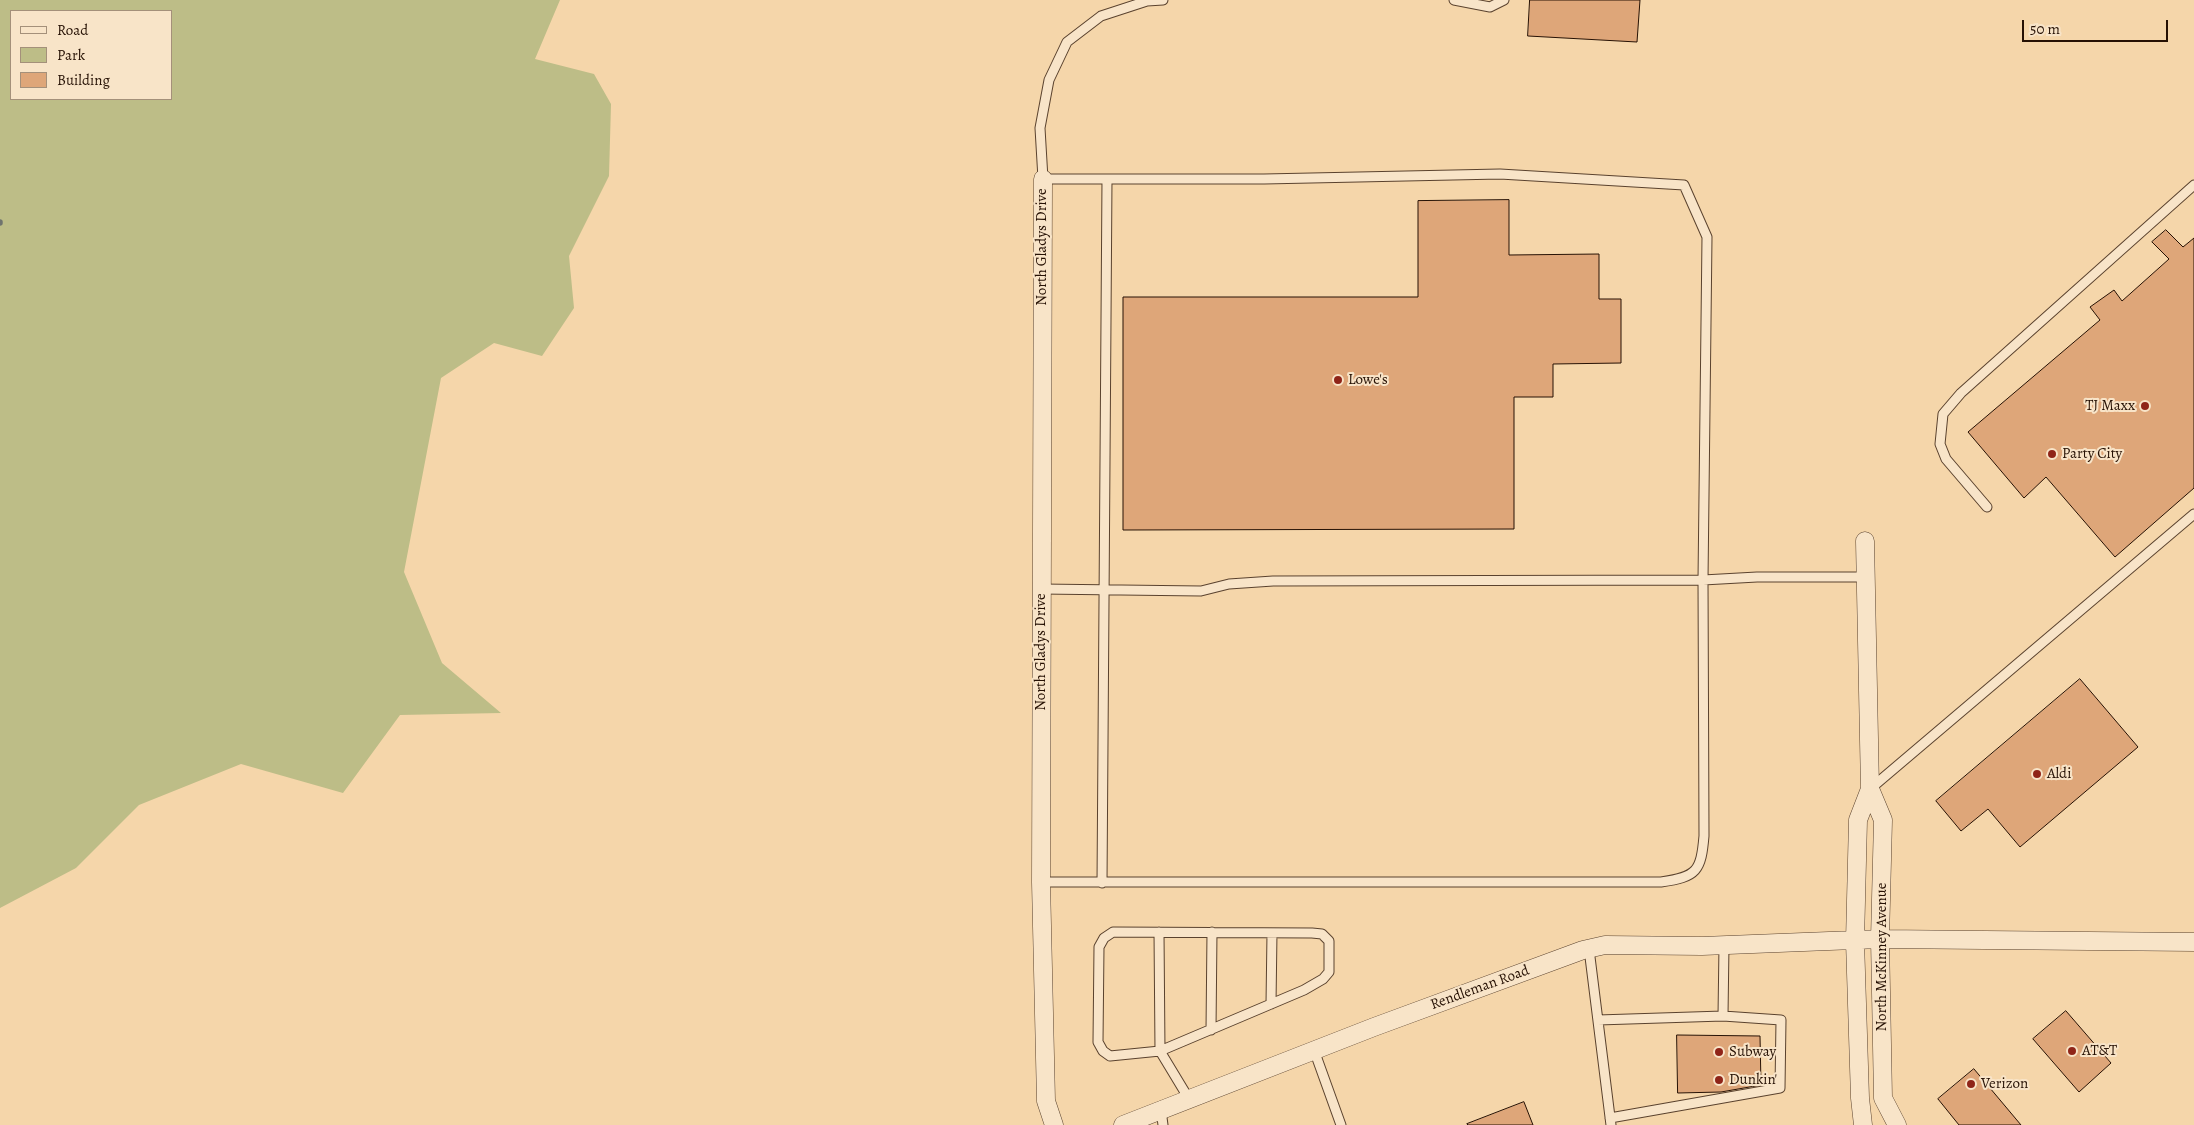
<!DOCTYPE html>
<html>
<head>
<meta charset="utf-8">
<style>
  body { margin:0 }
  #map { position:relative; width:2194px; height:1125px; overflow:hidden; background:#f5d6aa; font-family:Alegreya,serif }
  canvas { display:block }
  .legend { position:absolute; left:10px; top:10px; width:162px; height:90px; box-sizing:border-box; background:#f8e4c8; border:1px solid #a4907a; margin:0; padding:6px 9px; list-style:none; font-size:15px; color:#261104 }
  .legend li { display:flex; align-items:center; gap:10px; height:25px }
  .legend b { width:25px; border:1px solid #a4907a }
  .scale { position:absolute; left:2022px; top:20px; width:146px; height:22px; box-sizing:border-box; border:2px solid #261104; border-top:0; padding-left:6px; font-size:15px; line-height:18px; white-space:nowrap; color:#261104; -webkit-text-stroke:4px #f8e4c8; paint-order:stroke }
</style>
</head>
<body>
<div id="map">
<canvas width="2194" height="1125"></canvas>
<ul class="legend">
<li><b style="height:6px;background:#f8e4c8"></b>Road</li>
<li><b style="height:14px;background:#bdbd87"></b>Park</li>
<li><b style="height:14px;background:#dea679"></b>Building</li>
</ul>
<div class="scale">50 m</div>
</div>
<script>
const g = document.querySelector('canvas').getContext('2d');
g.lineJoin = 'round';
function fillPath(path, color) {
  g.fillStyle = color;
  g.fill(path, 'evenodd');
}
function stroke(path, color, width, dash) {
  g.strokeStyle = color;
  g.lineWidth = width;
  g.lineCap = dash ? 'butt' : 'round';
  g.setLineDash(dash || []);
  g.stroke(path);
}
function drawText(font, color, halo, rows, align = 'center') {
  g.font = font + ' Alegreya,serif';
  g.lineWidth = 4;
  g.setLineDash([]);
  g.textBaseline = 'middle';
  g.strokeStyle = halo;
  g.fillStyle = color;
  for (const [text, x, y, turn = 0] of rows) {
    g.save();
    g.translate(x, y);
    g.rotate((+turn || 0) * Math.PI / 180);
    g.textAlign = isNaN(turn) ? turn : align;
    if (halo) g.strokeText(text, 0, 0);
    g.fillText(text, 0, 0);
    g.restore();
  }
}
const green = new Path2D(`
  M 0,0 L 560,0 L 535,59 L 594,74 L 611,104 L 609,176 L 569,256 L 574,308 L 542,356 L 494,343 L 441,378 L 404,572 L 442,663 L 501,713 L 400,715 L 343,793 L 241,764 L 139,805 L 76,868 L 0,908 ZM 11,11 L 171,11 L 171,99 L 11,99 Z`);
const stream = new Path2D(`
  M 0,222 L 0,223`);
const building = new Path2D(`
  M 1530,0 L 1640,0 L 1637,42 L 1528,36 Z
  M 1509,200 L 1509,255 L 1599,254 L 1599,299 L 1621,299 L 1621,363 L 1553,364 L 1553,397 L 1514,397 L 1514,529 L 1123,530 L 1123,297 L 1418,297 L 1418,201 Z
  M 2166,230 L 2183,247 L 2194,238 L 2194,488 L 2115,557 L 2046,477 L 2024,498 L 1968,432 L 2100,320 L 2090,307 L 2114,290 L 2122,301 L 2169,259 L 2152,242 Z
  M 2080,679 L 2138,747 L 2020,847 L 1988,809 L 1961,831 L 1936,801 Z
  M 2066,1011 L 2111,1063 L 2079,1092 L 2033,1039 Z
  M 1677,1035 L 1760,1036 L 1761,1085 L 1721,1092 L 1678,1093 Z
  M 1974,1069 L 2021,1125 L 1959,1125 L 1938,1099 Z
  M 1524,1102 L 1533,1125 L 1468,1125 L 1467,1124 Z`);
const lane = new Path2D(`
  M 1454,0 L 1490,7 L 1504,0
  M 1987,507 L 1946,459 L 1940,444 L 1943,414 L 1961,393 L 2194,185
  M 1041,589 L 1201,591 L 1229,584 L 1273,581 L 1703,580 L 1757,577 L 1866,577
  M 1870,789 L 2194,514
  M 1041,882 L 1661,882 C 1697,877 1701,871 1704,836 L 1703,580 L 1707,237 L 1684,185 L 1500,174 L 1264,179 L 1043,179 L 1040,128 L 1049,80 L 1067,42 L 1101,16 L 1147,1 L 1163,0
  M 1102,883 L 1107,179
  M 1159,932 L 1160,1051 L 1304,990 L 1323,979 L 1329,972 L 1329,941 L 1322,934 L 1312,933 L 1113,932 L 1104,938 L 1099,947 L 1098,1042 L 1103,1051 L 1110,1056 L 1160,1051 L 1189,1099
  M 1589,949 L 1611,1125
  M 1271,1004 L 1272,933
  M 1598,1020 L 1723,1016
  M 1211,1030 L 1212,932
  M 1314,1050 L 1341,1125
  M 1161,1110 L 1163,1125
  M 1610,1118 L 1780,1088 L 1781,1020 L 1723,1016 L 1724,945`);
const street = new Path2D(`
  M 1043,179 L 1041,882 L 1046,1101 L 1054,1125
  M 1870,789 L 1883,820 L 1880,939 L 1883,1098 L 1897,1125
  M 1123,1125 L 1374,1027 L 1583,950 L 1605,945 L 1702,946 L 1880,939 L 2194,942
  M 1863,1125 L 1860,1098 L 1855,941 L 1858,820 L 1870,789 L 1865,541`);
const markers = [
  [1338,380,5,"#8f2418"],
  [2145,406,5,"#8f2418"],
  [2052,454,5,"#8f2418"],
  [2037,774,5,"#8f2418"],
  [2072,1051,5,"#8f2418"],
  [1719,1052,5,"#8f2418"],
  [1719,1080,5,"#8f2418"],
  [1971,1084,5,"#8f2418"]
];
const streetNames = [
  ["North Gladys Drive",1042,247,-90],
  ["North Gladys Drive",1041,652,-90],
  ["North McKinney Avenue",1882,957,-90],
  ["Rendleman Road",1480,988,-20]
];
const poiNames = [
  ["Lowe's",1348,380],
  ["TJ Maxx",2135,406,"right"],
  ["Party City",2062,454],
  ["Aldi",2047,774],
  ["AT&T",2082,1051],
  ["Subway",1729,1052],
  ["Dunkin'",1729,1080],
  ["Verizon",1981,1084]
];
fillPath(green, '#bdbd87');
stroke(stream, '#70746e', 5.5);
fillPath(building, '#dea679');
stroke(building, '#261104', 1);
stroke(lane, '#5a422e', 11);
stroke(street, '#5a422e', 19);
stroke(lane, '#f8e4c8', 9);
stroke(street, '#f8e4c8', 18);
for (const [x, y, r, color] of markers) {
  const dot = new Path2D();
  dot.arc(x, y, r, 0, 2 * Math.PI);
  g.fillStyle = color;
  g.fill(dot);
  stroke(dot, '#f8e4c8', 2);
}
drawText('15px', '#261104', '#f8e4c8', streetNames);
drawText('15px', '#261104', '#f8e4c8', poiNames, 'left');
</script>
</body>
</html>
